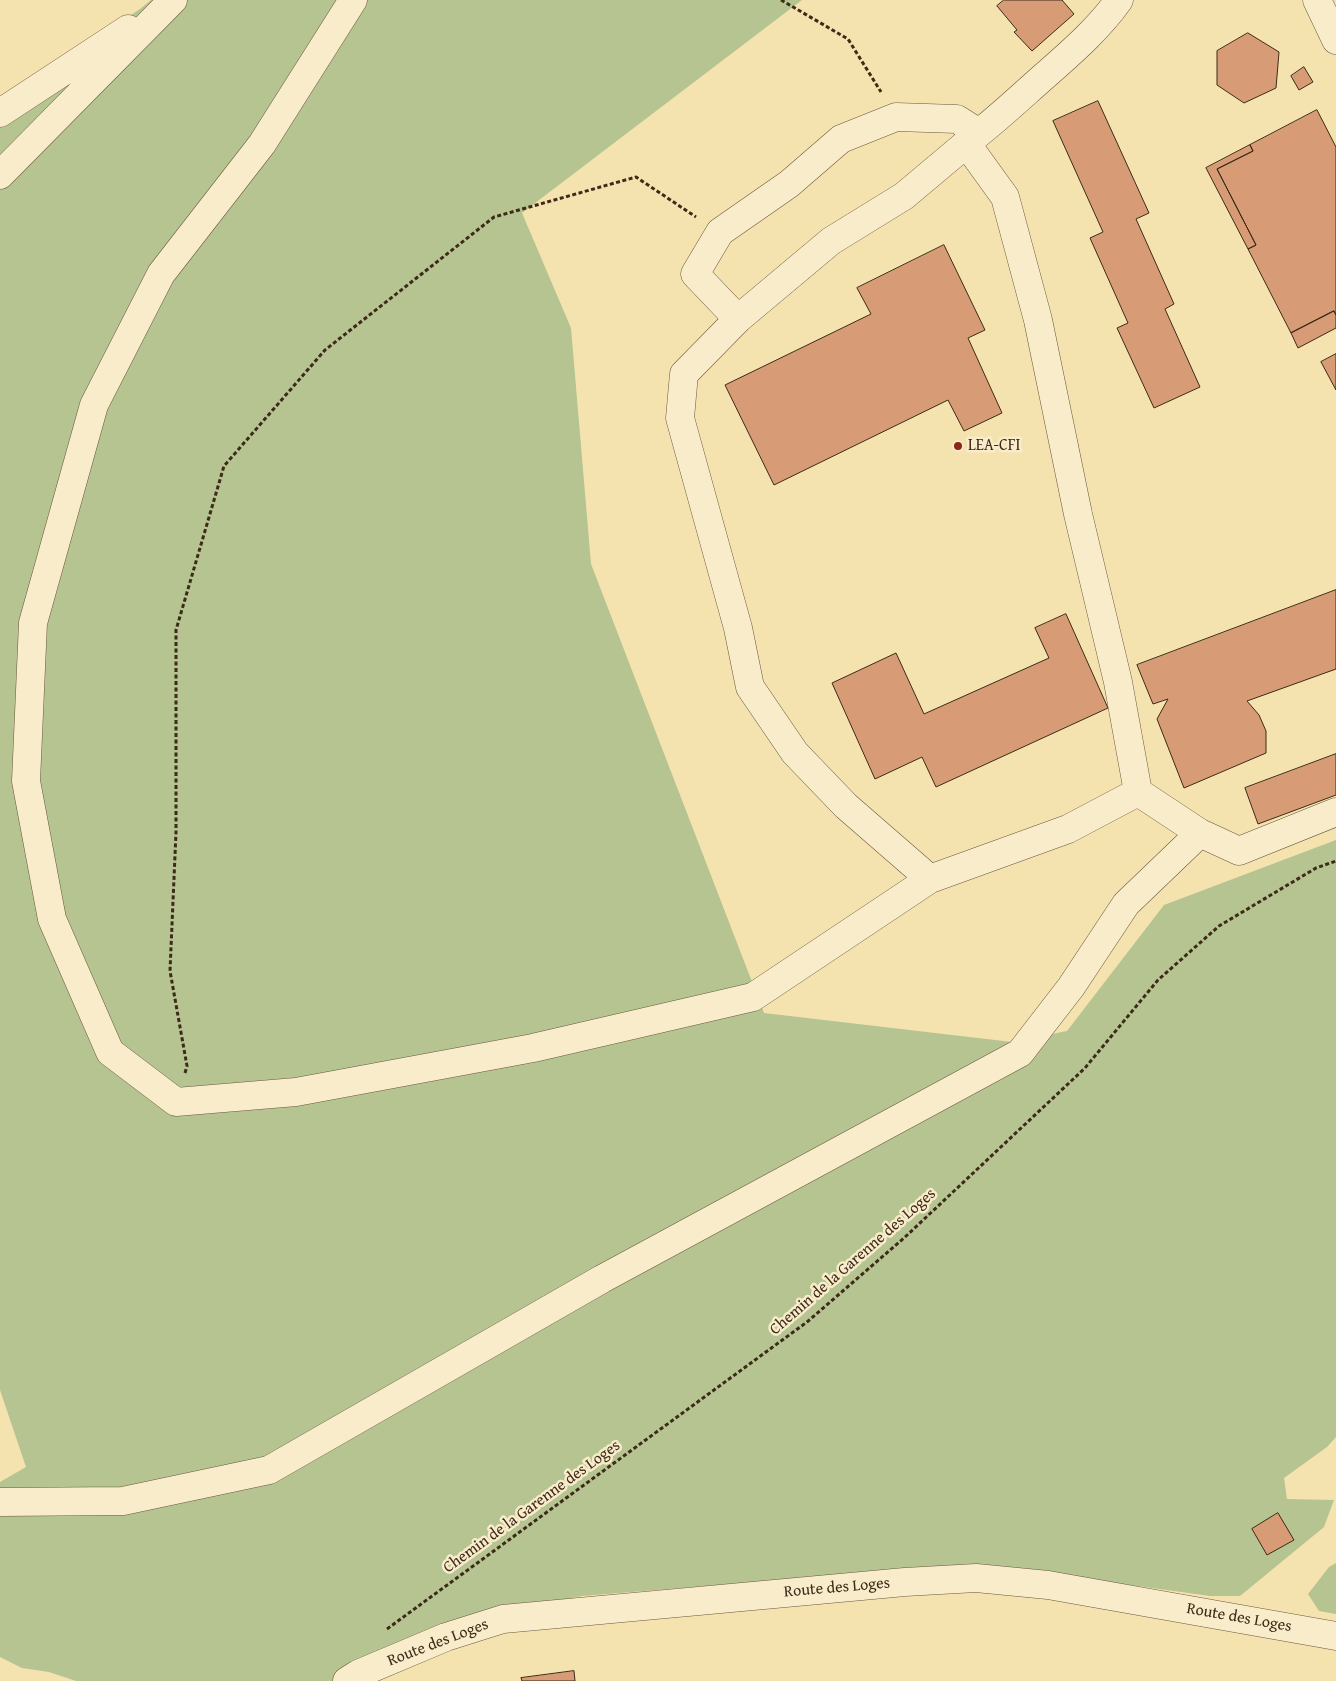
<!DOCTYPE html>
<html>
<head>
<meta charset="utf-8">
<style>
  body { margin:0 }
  canvas { display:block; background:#f4e2af }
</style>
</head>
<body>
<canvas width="1336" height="1681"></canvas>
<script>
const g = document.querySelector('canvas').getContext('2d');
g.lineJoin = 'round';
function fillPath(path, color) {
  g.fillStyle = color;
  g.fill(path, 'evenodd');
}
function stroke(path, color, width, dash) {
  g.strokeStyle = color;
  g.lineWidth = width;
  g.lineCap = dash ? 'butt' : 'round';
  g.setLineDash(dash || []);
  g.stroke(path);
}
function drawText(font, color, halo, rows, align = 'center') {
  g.font = font + ' "Gentium Book Plus",serif';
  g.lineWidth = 5;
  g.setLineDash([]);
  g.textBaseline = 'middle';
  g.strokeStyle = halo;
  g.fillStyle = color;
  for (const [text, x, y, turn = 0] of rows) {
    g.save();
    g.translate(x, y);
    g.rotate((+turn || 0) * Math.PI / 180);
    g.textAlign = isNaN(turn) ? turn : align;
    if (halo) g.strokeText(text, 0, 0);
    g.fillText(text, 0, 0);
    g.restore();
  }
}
const green = new Path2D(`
  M 151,0 L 802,0 L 522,213 L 571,328 L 591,564 L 764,1013 L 1012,1042 L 1067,1031 L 1164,905 L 1336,840 L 1336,1437 L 1327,1447 L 1284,1478 L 1287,1499 L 1334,1500 L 1324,1527 L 1240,1596 L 1210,1596 L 979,1564 L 879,1572 L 582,1596 L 482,1615 L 343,1681 L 76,1681 L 49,1672 L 22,1668 L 0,1657 L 0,1482 L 26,1467 L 0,1390 L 0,101 L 140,9 Z
  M 1336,1563 L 1336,1614 L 1319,1611 L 1308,1594 L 1329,1567 Z`);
const building = new Path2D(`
  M 1004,0 L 1062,0 L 1074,14 L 1032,51 L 1014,32 L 1017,30 L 997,6 Z
  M 1248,33 L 1279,52 L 1276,88 L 1244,103 L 1217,85 L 1217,51 Z
  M 1304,67 L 1313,82 L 1299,90 L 1291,76 Z
  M 1098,101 L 1149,213 L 1136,219 L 1174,304 L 1165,309 L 1200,387 L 1154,408 L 1117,328 L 1128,323 L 1090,238 L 1103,232 L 1053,121 Z
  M 1317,110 L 1336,147 L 1336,315 L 1334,311 L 1291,333 L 1248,249 L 1256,245 L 1217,169 L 1253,151 L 1250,145 Z
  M 1250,145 L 1253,151 L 1217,169 L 1256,245 L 1248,249 L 1206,168 Z
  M 944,245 L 985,330 L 968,338 L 1002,413 L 964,431 L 948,400 L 774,485 L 725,385 L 871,314 L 857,288 Z
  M 1334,311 L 1336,315 L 1336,328 L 1298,348 L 1291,333 Z
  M 1336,354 L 1336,390 L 1321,362 Z
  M 1336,590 L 1336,669 L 1247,701 L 1259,715 L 1266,731 L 1266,753 L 1184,788 L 1157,719 L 1168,699 L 1153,704 L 1137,665 Z
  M 1066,614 L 1108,708 L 936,787 L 922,757 L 875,779 L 832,683 L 896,653 L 924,714 L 1049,658 L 1035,628 Z
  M 1336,754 L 1336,795 L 1258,824 L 1245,788 Z
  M 1278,1513 L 1294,1540 L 1267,1555 L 1252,1529 Z
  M 574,1671 L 575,1681 L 522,1681 L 521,1678 Z`);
const path = new Path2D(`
  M 781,0 L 848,39 L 881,92
  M 185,1073 L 187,1066 L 170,971 L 176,832 L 176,630 L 224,466 L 325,350 L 494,217 L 636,177 L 696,217
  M 387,1629 L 807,1322 L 904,1238 L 1085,1068 L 1158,980 L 1219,926 L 1316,868 L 1336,861`);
const minor = new Path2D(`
  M 353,0 L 262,144 L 161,274 L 94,405 L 33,623 L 26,781 L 52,919 L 110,1052 L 176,1102 L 296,1092 L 533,1048 L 753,997 L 930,879
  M 1317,0 L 1336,40
  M 0,113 L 128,29
  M 979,133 L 904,196 L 831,241 L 738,319 L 695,274 L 720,232 L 789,184 L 841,139 L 896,117 L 957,119 L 979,133 C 1003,114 1026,92 1049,72 C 1074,50 1100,27 1119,0
  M 966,143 L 1005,197 L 1038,320 L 1078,514 L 1118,682 L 1138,792 L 1200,833 L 1239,851 L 1336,812
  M 0,175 L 173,0
  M 738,319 L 684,374 L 680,418 L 738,628 L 750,687 L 795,753 L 846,806 L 930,879 L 1068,829 L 1138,792
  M 0,1502 L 123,1501 L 269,1470 L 602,1279 L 1020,1053 L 1071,987 L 1126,904 L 1200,833
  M 347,1681 L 358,1674 L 446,1637 L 503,1619 L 905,1582 L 976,1578 L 1048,1585 L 1336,1636`);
const markers = [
  [958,446,5,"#8f2418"]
];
const poiNames = [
  ["LEA-CFI",968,446]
];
const streetNames = [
  ["Chemin de la Garenne des Loges",853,1262,-41],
  ["Chemin de la Garenne des Loges",532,1507,-36],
  ["Route des Loges",837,1588,-5],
  ["Route des Loges",1239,1618,10],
  ["Route des Loges",438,1643,-21]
];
fillPath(green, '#b5c490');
fillPath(building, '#d79c76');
stroke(building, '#3d2a18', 1);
stroke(minor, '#6b583e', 29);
stroke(path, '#3d2a18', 3, [4, 2.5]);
stroke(minor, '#f8eccb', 28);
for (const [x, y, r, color] of markers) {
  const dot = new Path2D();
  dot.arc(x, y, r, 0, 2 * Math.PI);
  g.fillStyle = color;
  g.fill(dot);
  stroke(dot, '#f8eccb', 2);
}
drawText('16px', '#3d2a18', '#f8eccb', poiNames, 'left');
drawText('16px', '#3d2a18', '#f8eccb', streetNames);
</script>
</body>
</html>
